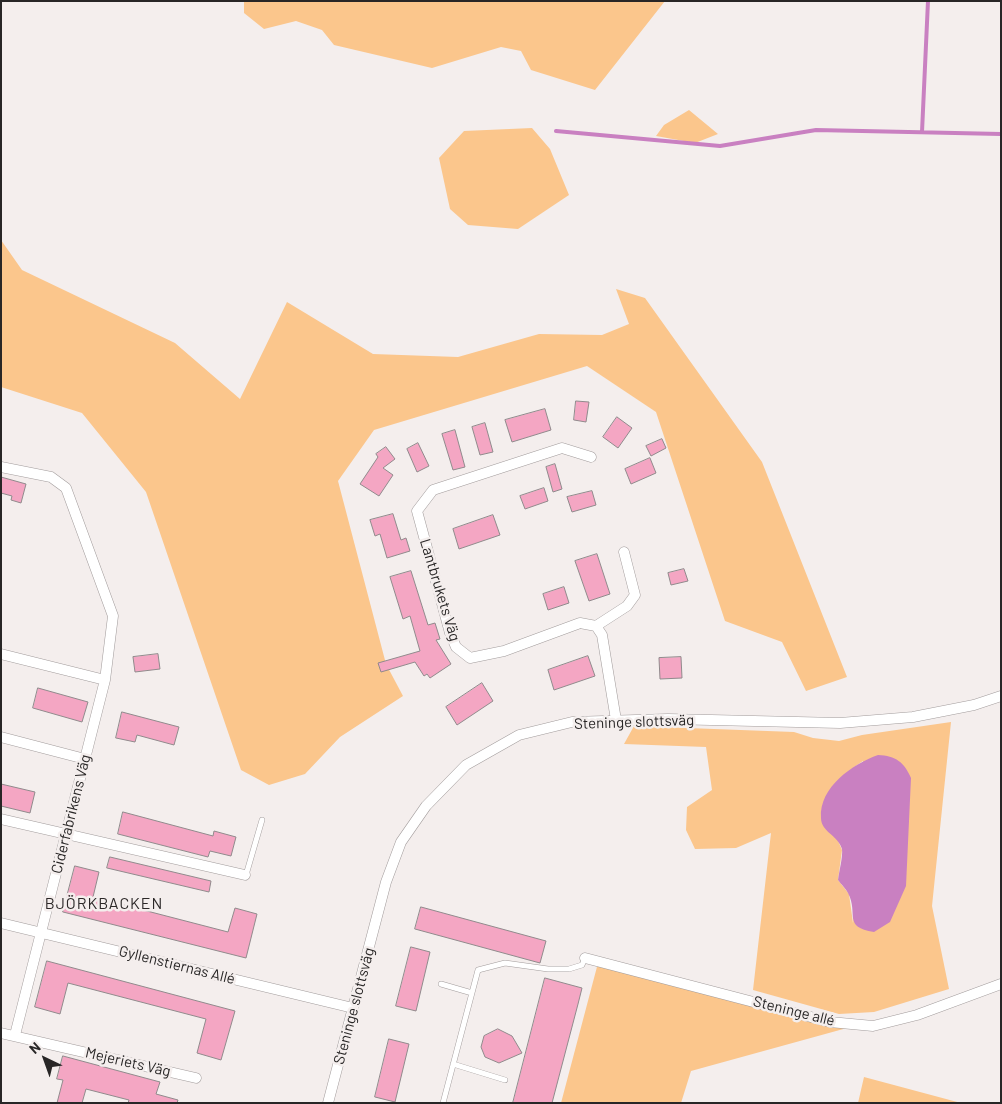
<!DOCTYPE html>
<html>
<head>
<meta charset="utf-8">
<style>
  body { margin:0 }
  #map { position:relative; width:1002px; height:1104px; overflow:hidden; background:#f4eeed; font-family:Barlow,sans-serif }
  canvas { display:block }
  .frame { position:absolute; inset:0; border:2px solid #282626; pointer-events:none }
  .north { position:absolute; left:20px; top:1034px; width:50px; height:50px; -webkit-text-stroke:4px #f4eeed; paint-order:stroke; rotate:318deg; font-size:14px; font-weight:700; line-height:20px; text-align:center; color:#282626 }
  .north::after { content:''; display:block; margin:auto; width:18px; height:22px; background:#282626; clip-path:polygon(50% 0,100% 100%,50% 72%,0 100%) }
</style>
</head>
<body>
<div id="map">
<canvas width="1002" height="1104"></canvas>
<div class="frame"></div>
<div class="north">N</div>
</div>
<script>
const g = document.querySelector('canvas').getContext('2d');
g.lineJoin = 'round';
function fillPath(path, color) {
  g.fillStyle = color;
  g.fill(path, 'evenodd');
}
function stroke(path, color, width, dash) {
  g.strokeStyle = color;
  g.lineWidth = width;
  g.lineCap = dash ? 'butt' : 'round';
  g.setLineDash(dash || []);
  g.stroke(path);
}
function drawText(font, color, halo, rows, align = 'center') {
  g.font = font + ' Barlow,sans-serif';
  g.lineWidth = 5;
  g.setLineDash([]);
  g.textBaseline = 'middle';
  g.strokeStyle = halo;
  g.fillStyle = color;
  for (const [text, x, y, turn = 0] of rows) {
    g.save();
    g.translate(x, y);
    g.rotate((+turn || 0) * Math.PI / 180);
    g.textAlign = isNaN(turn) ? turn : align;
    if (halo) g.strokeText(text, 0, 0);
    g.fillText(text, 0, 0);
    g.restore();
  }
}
const green = new Path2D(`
  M 244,1 L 665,1 L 595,90 L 531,70 L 521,51 L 501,47 L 432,68 L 334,45 L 322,30 L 296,21 L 264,29 L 244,13 Z
  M 689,110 L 718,134 L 695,143 L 656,136 L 664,125 Z
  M 532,128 L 550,149 L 569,195 L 518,229 L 468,225 L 450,209 L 439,158 L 464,131 Z
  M 1,240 L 22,270 L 175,343 L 240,399 L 287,302 L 373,354 L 458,357 L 539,334 L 602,335 L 629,324 L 616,289 L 645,298 L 762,462 L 847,677 L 806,691 L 782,642 L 725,621 L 656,412 L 587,366 L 374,430 L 338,481 L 386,664 L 403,696 L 340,737 L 305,774 L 269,785 L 241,770 L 146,492 L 82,413 L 1,387 Z
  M 951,722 L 932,906 L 949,989 L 874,1012 L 839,1014 L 753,990 L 771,833 L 736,848 L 695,849 L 686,830 L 687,807 L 712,790 L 706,747 L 624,744 L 634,726 L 794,732 L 813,738 L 839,741 L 862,735 ZM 863,761 L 853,923 L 849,894 L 838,880 L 842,850 L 823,805 C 832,784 845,773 863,761 Z
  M 598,963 L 847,1028 L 691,1071 L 681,1103 L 561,1103 Z
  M 864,1077 L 961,1103 L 858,1103 Z`);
const water = new Path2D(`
  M 878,755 C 896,756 904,762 911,778 L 906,886 L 890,922 L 874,932 C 842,927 859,914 848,893 C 846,889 841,884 838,880 C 839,871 843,857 842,849 C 838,835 821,832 821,818 C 819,787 853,764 878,755 Z`);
const stream = new Path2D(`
  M 556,131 L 720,146 L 816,130 L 1001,134
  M 922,132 L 928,1`);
const building = new Path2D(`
  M 576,401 L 589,402 L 586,422 L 574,420 Z
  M 545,409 L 551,430 L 512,442 L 505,420 Z
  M 617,417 L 632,428 L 618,448 L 603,437 Z
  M 485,423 L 493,452 L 480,455 L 472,427 Z
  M 455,430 L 465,467 L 453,470 L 442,434 Z
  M 662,439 L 666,448 L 651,456 L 646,446 Z
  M 418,443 L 429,466 L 417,472 L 407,449 Z
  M 386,447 L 395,459 L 383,468 L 393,475 L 379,496 L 360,484 L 378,457 L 376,454 Z
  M 650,458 L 656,473 L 631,484 L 625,469 Z
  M 555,464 L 562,489 L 553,492 L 546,467 Z
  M 1,477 L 26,484 L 21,503 L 11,500 L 12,496 L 1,493 Z
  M 544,488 L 548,501 L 525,509 L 520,496 Z
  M 592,491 L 596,505 L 572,512 L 567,497 Z
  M 393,514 L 401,540 L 406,538 L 410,551 L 387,558 L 380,534 L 375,536 L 370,520 Z
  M 493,515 L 500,535 L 459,549 L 453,529 Z
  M 597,554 L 610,594 L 589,601 L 575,561 Z
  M 684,569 L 688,581 L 671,585 L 668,573 Z
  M 411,571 L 428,625 L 435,623 L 440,639 L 436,640 L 451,664 L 430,678 L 427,674 L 424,676 L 415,662 L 381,672 L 378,663 L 420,651 L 410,616 L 403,619 L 390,577 Z
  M 564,587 L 569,603 L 548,610 L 543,594 Z
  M 158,654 L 160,669 L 135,672 L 133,657 Z
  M 588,656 L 595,676 L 554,690 L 548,670 Z
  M 681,657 L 682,678 L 660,679 L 659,658 Z
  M 482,683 L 493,701 L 457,725 L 446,707 Z
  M 38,688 L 88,702 L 82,722 L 33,708 Z
  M 122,712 L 179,727 L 174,745 L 137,735 L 135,742 L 116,738 Z
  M 1,784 L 35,792 L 30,813 L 1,806 Z
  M 123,812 L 213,836 L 214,831 L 236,837 L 231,856 L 210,851 L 208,857 L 118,834 Z
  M 110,857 L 211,881 L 209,892 L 107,868 Z
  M 75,866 L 99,872 L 93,897 L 228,932 L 235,908 L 257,914 L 246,958 L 63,912 Z
  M 421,907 L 546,941 L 540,963 L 415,929 Z
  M 411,947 L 430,952 L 416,1011 L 396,1006 Z
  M 47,961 L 235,1011 L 221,1060 L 197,1053 L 206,1019 L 68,983 L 60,1014 L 35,1007 Z
  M 545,978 L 582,988 L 578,1004 L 552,1103 L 513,1103 Z
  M 498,1029 L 512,1036 L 522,1053 L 499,1063 L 485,1057 L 481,1047 L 484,1036 Z
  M 389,1039 L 409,1044 L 395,1102 L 375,1097 Z
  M 63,1056 L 160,1082 L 156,1094 L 178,1100 L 177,1103 L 128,1103 L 129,1100 L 86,1089 L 82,1103 L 57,1103 L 63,1080 L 57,1079 Z`);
const lane = new Path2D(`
  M 246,875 L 262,820
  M 441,984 L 472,993
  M 453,1064 L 505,1080
  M 443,1103 L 478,970 L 505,963 L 548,969 L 569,969 L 582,965 L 585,958`);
const street = new Path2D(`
  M 591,457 L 562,448 L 433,490 L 417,511 L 450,633 L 456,647 L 470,658 L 504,651 L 580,623 L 596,626 L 602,635 L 616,720
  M 1,467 L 51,477 L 66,488 L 113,616 L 105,680 L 15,1035
  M 596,626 L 627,606 L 635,595 L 624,552
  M 1,654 L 105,680
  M 1,737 L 85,759
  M 1,819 L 245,875
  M 1,923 L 353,1008
  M 585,958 L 830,1022 L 873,1026 L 917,1015 L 1001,984
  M 1,1033 L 196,1078
  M 328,1103 L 386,882 L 401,842 L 426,806 L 466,765 L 519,735 L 572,722 L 668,719 L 840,723 L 913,717 L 974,705 L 1001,696`);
const streetNames = [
  ["Lantbrukets Väg",440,590,73],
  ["Steninge slottsväg",634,722,-2],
  ["Ciderfabrikens Väg",71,814,-76],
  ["Gyllenstiernas Allé",177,965,14],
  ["Steninge slottsväg",354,1006,-75],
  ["Steninge allé",794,1011,14],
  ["Mejeriets Väg",128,1062,13]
];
const neighbourhoodNames = [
  ["BJÖRKBACKEN",104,904]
];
fillPath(green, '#fbc68c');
fillPath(water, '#c980c1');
stroke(stream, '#c980c1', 4);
fillPath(building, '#f4a6c3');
stroke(building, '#908a8c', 1);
stroke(lane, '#a29c9c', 6);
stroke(street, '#a29c9c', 11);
stroke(lane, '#fff', 5);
stroke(street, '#fff', 10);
drawText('15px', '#282626', '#f4eeed', streetNames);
g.letterSpacing = '1px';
drawText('16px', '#2c2828', '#f4eeed', neighbourhoodNames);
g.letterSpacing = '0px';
</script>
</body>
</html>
